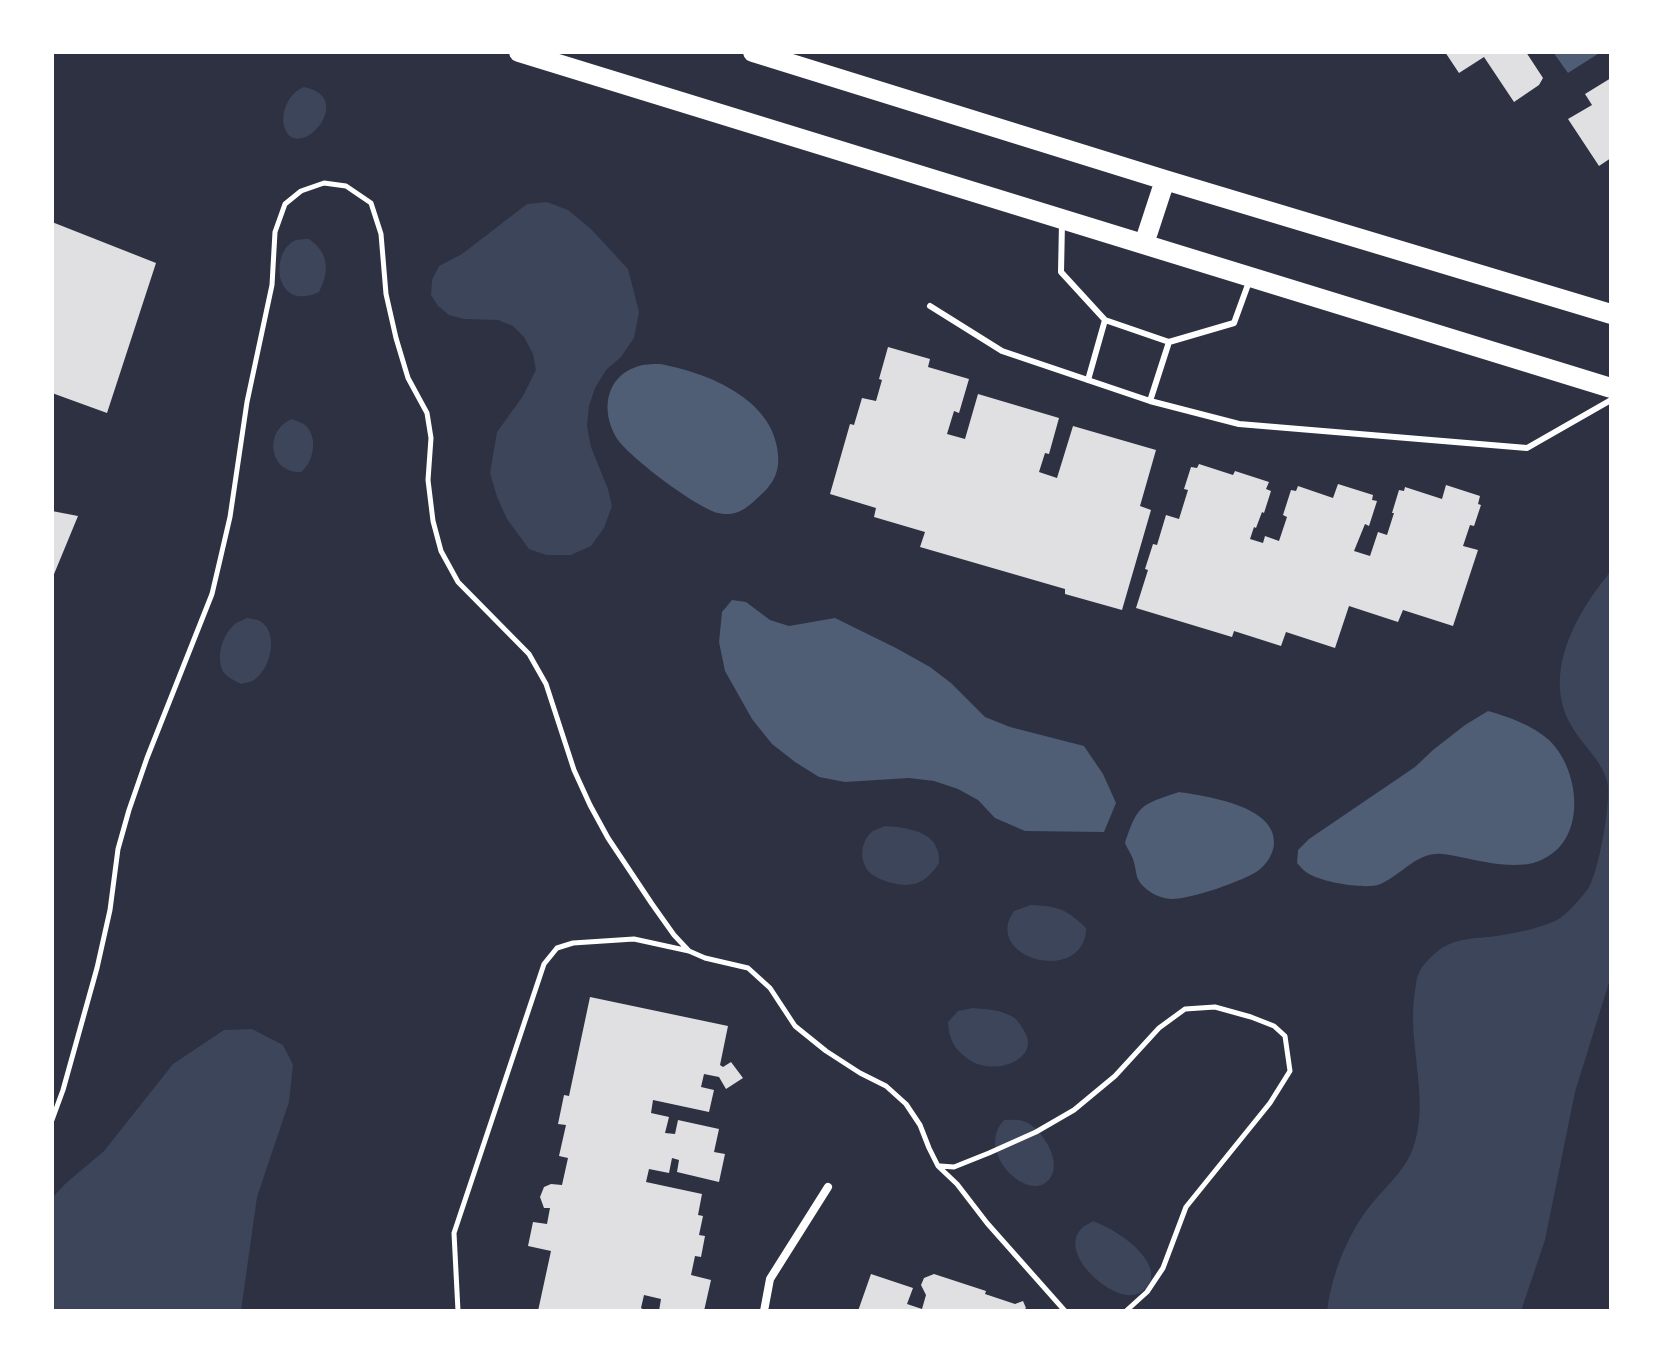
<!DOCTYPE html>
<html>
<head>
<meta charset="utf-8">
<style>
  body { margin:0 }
  #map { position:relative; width:1663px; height:1363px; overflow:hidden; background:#2d3142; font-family:"Alegreya Sans",sans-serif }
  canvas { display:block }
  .frame { position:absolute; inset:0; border:54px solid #fff; pointer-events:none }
</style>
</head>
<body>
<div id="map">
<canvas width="1663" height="1363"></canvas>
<div class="frame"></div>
</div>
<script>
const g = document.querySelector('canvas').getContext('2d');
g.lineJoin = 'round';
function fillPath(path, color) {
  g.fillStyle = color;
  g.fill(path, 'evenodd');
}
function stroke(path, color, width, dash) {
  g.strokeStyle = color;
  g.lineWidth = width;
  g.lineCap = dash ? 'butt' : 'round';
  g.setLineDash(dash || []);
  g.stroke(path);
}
const green = new Path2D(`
  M 304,87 C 358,98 299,163 285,129 C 279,114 289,92 304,87 Z
  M 547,202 L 568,210 L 591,229 L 628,269 L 639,312 L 634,338 L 621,357 L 606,370 L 595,388 L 589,406 L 587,426 L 591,447 L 608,489 L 612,506 L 604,528 L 591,546 L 571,555 L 546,555 L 529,549 L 507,519 L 497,497 L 490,473 L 497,432 L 523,396 L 536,370 L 533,354 L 524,337 L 513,326 L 498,320 L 464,319 L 449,315 L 438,306 L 431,295 L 432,280 L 439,266 L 462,254 L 527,204 Z
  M 309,239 C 329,253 330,271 319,292 C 274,313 269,251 296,240 C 300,239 305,239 309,239 Z
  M 292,419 C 296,421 300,422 304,424 C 319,436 314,462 301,472 C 268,473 264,430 292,419 Z
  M 1611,571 L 1611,976 L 1575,1092 L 1545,1240 L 1521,1311 L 1327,1311 C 1332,1274 1347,1235 1370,1206 C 1385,1187 1405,1171 1413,1148 C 1431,1099 1406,1042 1415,991 C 1416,986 1416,978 1419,973 C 1421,966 1432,956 1438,951 C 1455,937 1476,939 1496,936 C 1512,934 1547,927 1560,918 C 1567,914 1585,894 1589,887 C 1599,870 1612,799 1607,781 C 1601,759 1581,744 1571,725 C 1541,672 1578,611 1611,571 Z
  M 247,618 C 251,619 256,619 260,621 C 280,633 270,670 254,680 C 251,682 244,683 241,684 C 235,681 229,678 224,673 C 215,659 222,634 235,624 C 239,621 243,620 247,618 Z
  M 885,826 C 902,827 931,830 937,849 C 939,853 939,858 939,863 C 928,881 914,889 892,883 C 884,881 874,877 869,872 C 859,860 860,841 873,831 C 876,829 881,828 885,826 Z
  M 1031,905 C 1057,906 1067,909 1086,928 C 1086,932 1086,936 1084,940 C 1072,977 1000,961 1008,923 C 1009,919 1012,915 1014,911 Z
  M 973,1008 C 987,1009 1004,1010 1016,1019 C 1017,1020 1022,1027 1023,1029 C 1044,1059 993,1078 968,1059 C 954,1049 949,1039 948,1022 L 958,1011 Z
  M 252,1029 L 283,1045 L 293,1065 L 289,1102 L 257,1197 L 241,1311 L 52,1311 L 52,1198 L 65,1184 L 104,1151 L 173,1064 L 224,1030 Z
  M 1004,1120 C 1009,1120 1018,1119 1023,1121 C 1032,1123 1042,1134 1046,1142 C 1051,1149 1056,1163 1053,1172 C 1040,1209 984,1165 997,1131 C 998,1127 1001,1124 1004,1120 Z
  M 1093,1221 C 1112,1228 1143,1247 1150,1268 C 1152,1272 1151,1277 1151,1281 C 1145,1289 1142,1294 1132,1295 C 1108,1298 1057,1252 1082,1228 C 1085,1225 1089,1224 1093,1221 Z`);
const water = new Path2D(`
  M 1553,52 L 1601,52 L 1568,73 Z
  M 660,364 C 704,372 768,396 777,447 C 780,465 778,477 765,491 C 755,500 744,513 730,514 C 727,514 721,514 718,513 C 697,508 627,456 616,437 C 601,411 605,378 636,367 C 643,364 652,364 660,364 Z
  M 732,600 L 746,602 L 770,620 L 789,626 L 835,618 L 896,648 L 930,667 L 951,683 L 985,717 L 1010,727 L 1084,746 L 1103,774 L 1116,803 L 1104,832 L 1025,831 L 995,818 L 978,800 L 958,789 L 934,781 L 909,778 L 845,782 L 819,777 L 795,762 L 772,744 L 752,719 L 725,671 L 719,642 L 722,612 Z
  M 1488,711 C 1509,717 1532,725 1549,740 C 1581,771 1588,842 1539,861 C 1516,870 1485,862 1460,857 C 1453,856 1444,853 1436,854 C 1417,855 1404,871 1388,880 C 1383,883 1377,886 1371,886 C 1354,887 1320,882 1306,872 C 1303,870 1300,866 1297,863 L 1298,850 L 1309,839 L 1415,767 L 1433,750 L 1465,725 Z
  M 1179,792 C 1206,796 1277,806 1274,844 C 1273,854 1267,864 1259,870 C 1244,881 1191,899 1172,899 C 1164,899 1154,895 1149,891 C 1134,880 1138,875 1133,859 C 1131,854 1127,848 1125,843 C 1138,804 1141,805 1179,792 Z`);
const building = new Path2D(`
  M 1445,52 L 1526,52 L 1543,78 L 1539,85 L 1514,102 L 1484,57 L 1459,73 Z
  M 1611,78 L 1611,158 L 1599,166 L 1568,119 L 1592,105 L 1585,94 Z
  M 52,222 L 156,263 L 107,413 L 52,393 Z
  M 888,347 L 930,359 L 928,367 L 969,379 L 959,413 L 954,411 L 947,434 L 965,439 L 978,394 L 1059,418 L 1049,454 L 1045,453 L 1039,472 L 1057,478 L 1073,426 L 1156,450 L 1140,506 L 1151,510 L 1122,610 L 1065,594 L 1065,589 L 920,547 L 925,532 L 874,517 L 876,508 L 830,494 L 850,424 L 854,425 L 862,398 L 876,401 L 882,380 L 879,379 Z
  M 1199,464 L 1233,475 L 1235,471 L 1269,482 L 1266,489 L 1271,491 L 1264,513 L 1262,512 L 1256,528 L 1254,527 L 1250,539 L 1263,543 L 1265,536 L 1279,541 L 1287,517 L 1283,515 L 1291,490 L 1296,491 L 1298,486 L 1333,498 L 1338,484 L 1373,495 L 1372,500 L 1377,501 L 1369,526 L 1365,524 L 1354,551 L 1370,556 L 1378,532 L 1387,535 L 1394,513 L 1392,513 L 1399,490 L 1404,491 L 1405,487 L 1442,499 L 1446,485 L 1480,496 L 1478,504 L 1481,505 L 1474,526 L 1470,525 L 1463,546 L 1478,550 L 1453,626 L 1403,610 L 1398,622 L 1349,606 L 1335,648 L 1286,632 L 1281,646 L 1234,631 L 1232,637 L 1136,608 L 1148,570 L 1145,569 L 1153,544 L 1157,545 L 1166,515 L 1179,519 L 1188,490 L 1184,489 L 1191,467 L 1197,468 Z
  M 52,511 L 78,516 L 52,579 Z
  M 590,997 L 728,1026 L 720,1065 L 723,1067 L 731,1062 L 743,1078 L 726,1089 L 719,1077 L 704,1074 L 701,1087 L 714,1090 L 709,1112 L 653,1100 L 651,1113 L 669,1117 L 665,1133 L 675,1134 L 678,1120 L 719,1129 L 714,1152 L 725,1154 L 719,1182 L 677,1172 L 679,1160 L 672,1158 L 669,1173 L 649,1169 L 646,1182 L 702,1194 L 698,1215 L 703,1216 L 699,1235 L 705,1236 L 701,1257 L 695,1256 L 691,1275 L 711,1280 L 704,1311 L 659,1311 L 661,1299 L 644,1295 L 641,1308 L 646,1311 L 538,1311 L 551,1251 L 528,1246 L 533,1222 L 547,1224 L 550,1208 L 544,1208 L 540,1197 L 544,1187 L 551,1184 L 562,1185 L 568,1158 L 559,1156 L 566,1125 L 558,1124 L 564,1095 L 569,1096 Z
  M 871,1274 L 913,1288 L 907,1304 L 922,1309 L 926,1295 L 921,1285 L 924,1278 L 934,1274 L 986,1291 L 985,1294 L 1015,1304 L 1023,1301 L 1026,1308 L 1023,1311 L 858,1311 Z`);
const path = new Path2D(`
  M 52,1120 L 63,1090 L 97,968 L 110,910 L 118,849 L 129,810 L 147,758 L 212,594 L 220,560 L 230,517 L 247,402 L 272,285 L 275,232 L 285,204 L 301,191 L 324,183 L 346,186 L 371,203 L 381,234 L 386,294 L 396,338 L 408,378 L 427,413 L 431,438 L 428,480 L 433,521 L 441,551 L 458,582 L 529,654 L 546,684 L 574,770 L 590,805 L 608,838 L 652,904 L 674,935 L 689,951
  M 940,1166 L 954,1167 L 989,1153 L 1036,1132 L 1074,1110 L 1115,1076 L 1159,1028 L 1185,1009 L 1215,1007 L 1251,1017 L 1274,1026 L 1285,1036 L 1290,1071 L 1270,1103 L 1186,1207 L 1163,1268 L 1147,1292 L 1126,1311
  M 458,1311 L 454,1233 L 544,964 L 557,948 L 573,943 L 634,939 L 689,951 L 705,958 L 748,968 L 770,988 L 795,1026 L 826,1051 L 860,1073 L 886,1086 L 906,1104 L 920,1125 L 929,1148 L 938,1166 L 957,1184 L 987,1223 L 1065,1311`);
const service = new Path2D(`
  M 1062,223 L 1061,272 L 1105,320 L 1088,380
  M 930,306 L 1002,351 L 1150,401 L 1239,424 L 1527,448 L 1611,400
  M 1105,320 L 1169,342
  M 1150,401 L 1169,342 L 1234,323 L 1250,279`);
const minor = new Path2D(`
  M 764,1311 L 770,1279 L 828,1187`);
const primary = new Path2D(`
  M 519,52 L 1611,388
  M 753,52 L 1165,180 L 1611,314
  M 1144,244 L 1165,180`);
fillPath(green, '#3c4559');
fillPath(water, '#4f5d75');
fillPath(building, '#e0e0e3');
stroke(path, '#fff', 5);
stroke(service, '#fff', 6);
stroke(minor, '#fff', 8);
stroke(primary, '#fff', 20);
</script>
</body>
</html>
